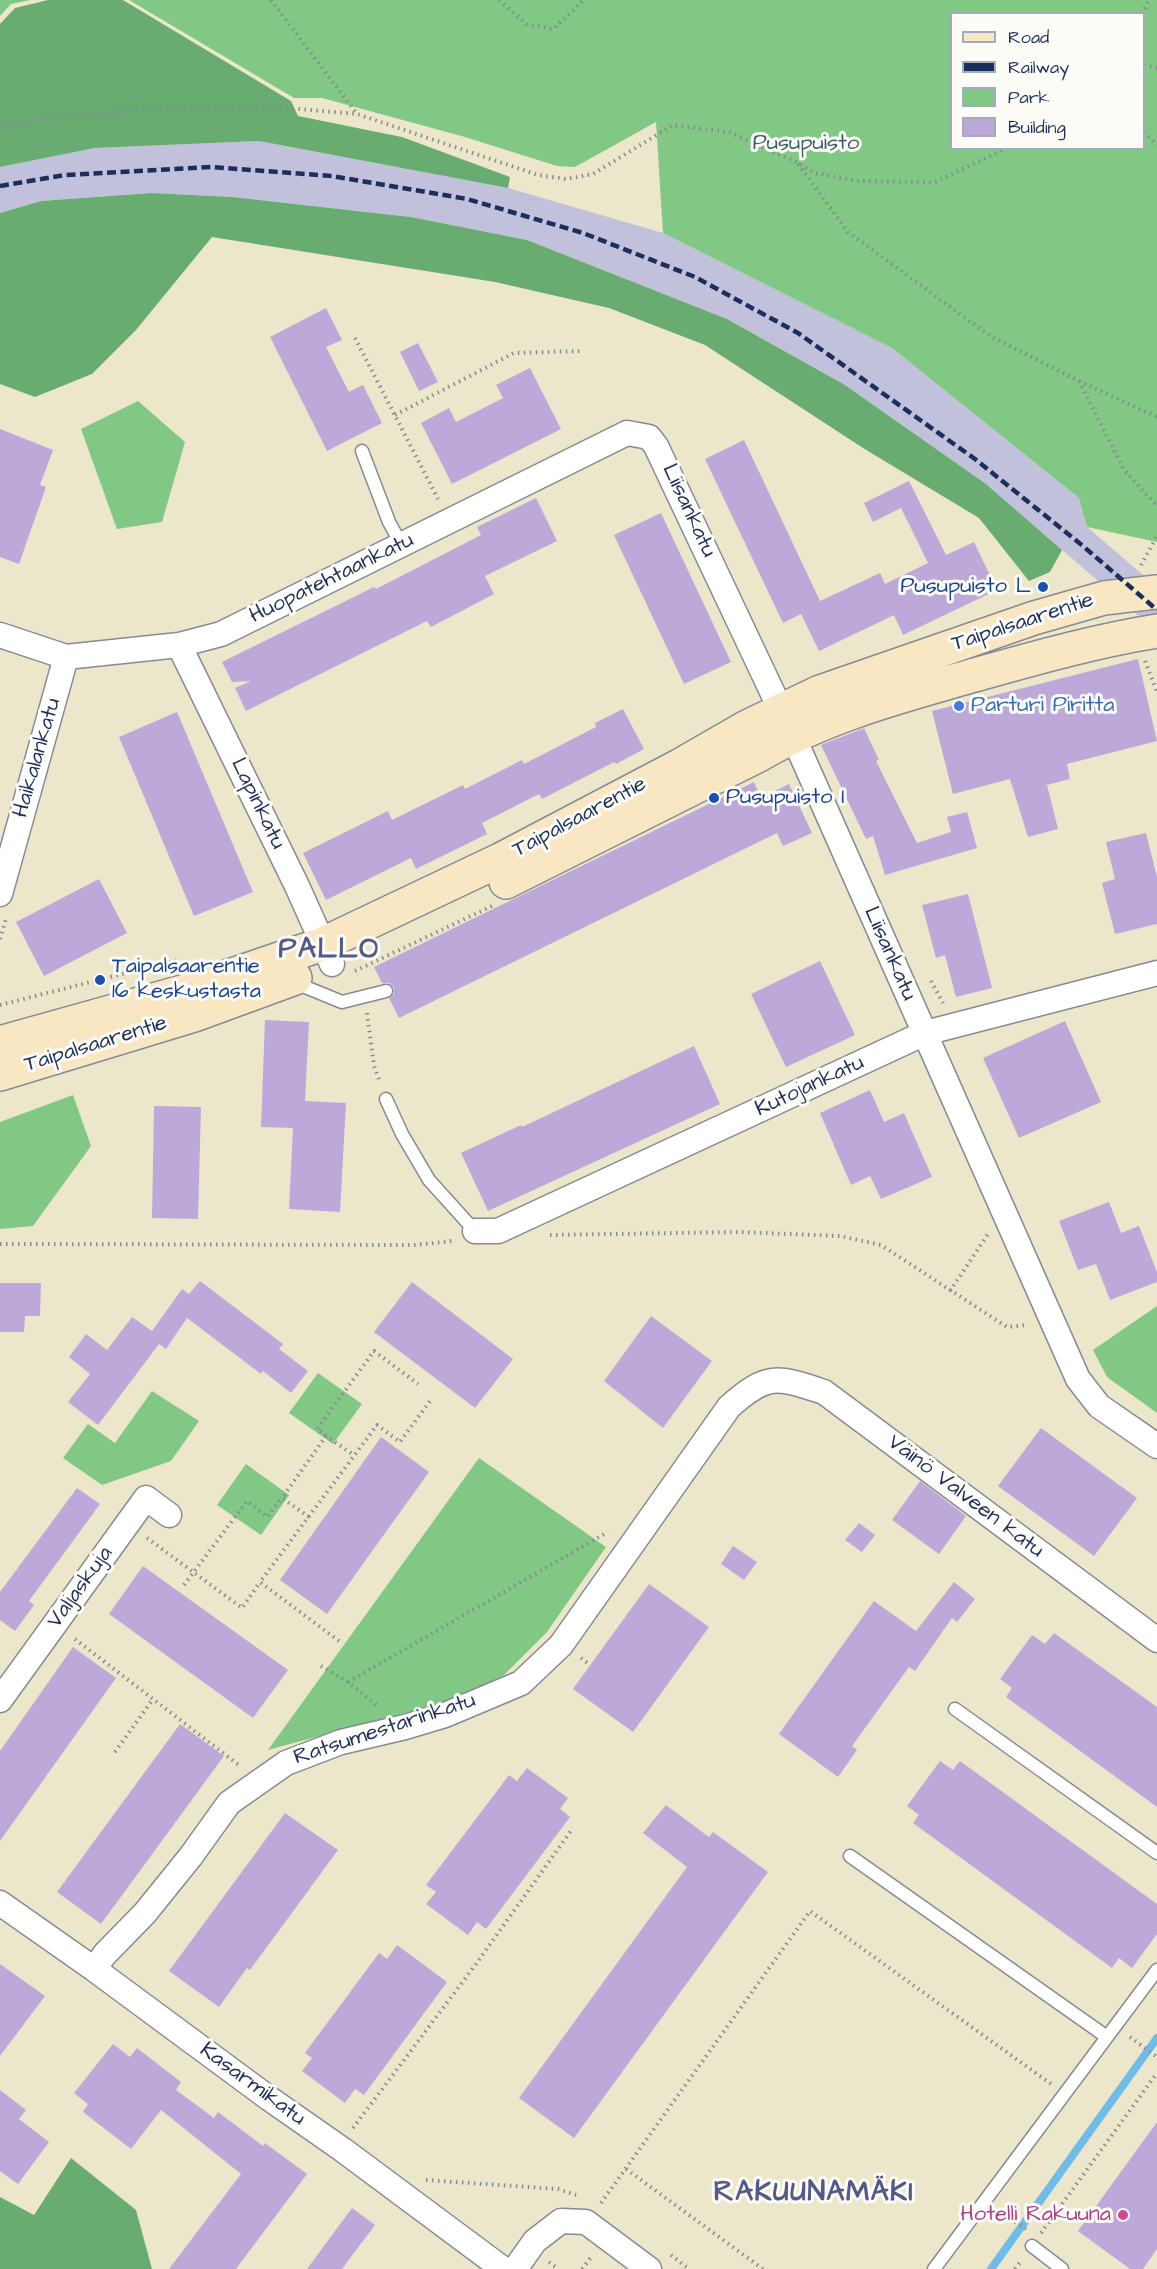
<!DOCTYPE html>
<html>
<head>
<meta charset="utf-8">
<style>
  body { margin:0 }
  #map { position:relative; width:1157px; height:2269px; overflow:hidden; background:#ece7cb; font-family:"Architects Daughter",sans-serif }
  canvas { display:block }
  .legend { position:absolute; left:950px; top:12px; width:195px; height:138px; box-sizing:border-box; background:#fdfcf7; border:2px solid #a3aaba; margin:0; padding:8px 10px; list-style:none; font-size:18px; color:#1b2f5e }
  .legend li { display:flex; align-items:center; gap:12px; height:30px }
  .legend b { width:30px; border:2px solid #a3aaba }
</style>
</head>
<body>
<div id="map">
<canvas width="1157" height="2269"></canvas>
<ul class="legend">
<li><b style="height:8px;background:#f9e7c3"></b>Road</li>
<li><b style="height:8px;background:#1b2f5e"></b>Railway</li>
<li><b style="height:16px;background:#80c884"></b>Park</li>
<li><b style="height:16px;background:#bca9d9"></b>Building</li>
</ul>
</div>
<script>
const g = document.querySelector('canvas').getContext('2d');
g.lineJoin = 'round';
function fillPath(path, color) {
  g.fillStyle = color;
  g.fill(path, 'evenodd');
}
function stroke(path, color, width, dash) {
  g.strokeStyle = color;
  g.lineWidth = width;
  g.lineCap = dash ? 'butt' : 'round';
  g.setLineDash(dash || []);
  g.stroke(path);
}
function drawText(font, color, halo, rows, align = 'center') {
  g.font = font + ' "Architects Daughter",sans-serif';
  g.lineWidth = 6;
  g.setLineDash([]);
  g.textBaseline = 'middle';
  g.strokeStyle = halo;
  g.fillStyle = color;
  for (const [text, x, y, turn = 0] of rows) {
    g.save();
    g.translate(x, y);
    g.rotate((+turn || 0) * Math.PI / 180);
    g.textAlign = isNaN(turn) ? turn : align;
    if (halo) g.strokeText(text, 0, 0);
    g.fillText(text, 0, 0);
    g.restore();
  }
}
const industrial = new Path2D(`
  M 259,141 L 508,188 L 663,233 L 892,348 L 1079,498 L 1087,527 L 1157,587 L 1157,632 L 986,484 L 845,385 L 727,319 L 527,240 L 411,217 L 232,197 L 151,193 L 41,201 L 0,213 L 0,167 L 95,148 Z`);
const green = new Path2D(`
  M 0,0 L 30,0 L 11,4 L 0,16 Z
  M 129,0 L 1157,0 L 1157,542 L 1087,527 L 1079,498 L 892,348 L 663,233 L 656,122 L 575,167 L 557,166 L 465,137 L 322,98 L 294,98 ZM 952,14 L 1144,14 L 1144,148 L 952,148 Z
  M 138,401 L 185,442 L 162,522 L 117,529 L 81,429 Z
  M 73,1095 L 91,1146 L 33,1226 L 0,1229 L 0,1122 Z
  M 1157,1306 L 1157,1413 L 1107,1377 L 1093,1350 Z
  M 318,1373 L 362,1404 L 333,1444 L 289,1413 Z
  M 152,1391 L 199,1421 L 171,1461 L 102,1485 L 63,1458 L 88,1424 L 115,1443 Z
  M 479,1458 L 606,1547 L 547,1632 L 503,1676 L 456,1699 L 268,1750 Z
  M 246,1464 L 289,1495 L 261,1535 L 217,1505 Z`);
const forest = new Path2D(`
  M 48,0 L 123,0 L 291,101 L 298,116 L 402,137 L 510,177 L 508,188 L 259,141 L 95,148 L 0,167 L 0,24 L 15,8 Z
  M 151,193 L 232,197 L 411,217 L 527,240 L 727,319 L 845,385 L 986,484 L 1062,550 L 1050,572 L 1029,581 L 979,518 L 863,448 L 705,345 L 609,308 L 495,282 L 212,237 L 136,330 L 92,374 L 35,397 L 0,384 L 0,213 L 41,201 Z
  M 71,2158 L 136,2210 L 152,2269 L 0,2269 L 0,2197 L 34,2215 Z`);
const stream = new Path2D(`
  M 991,2269 L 1157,2038`);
const building = new Path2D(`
  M 326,308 L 342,340 L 326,347 L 349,392 L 363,385 L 382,423 L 327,451 L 270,337 Z
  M 418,343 L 438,382 L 419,391 L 400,352 Z
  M 530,368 L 561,429 L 452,484 L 421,423 L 449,408 L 456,422 L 503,398 L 496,385 Z
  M 0,429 L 53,450 L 40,485 L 46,487 L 19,564 L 0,557 Z
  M 744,440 L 820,601 L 880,573 L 885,584 L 928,563 L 901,508 L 873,522 L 864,503 L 909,481 L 946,555 L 974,542 L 997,590 L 903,635 L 894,615 L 819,651 L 801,614 L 783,623 L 705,459 Z
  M 536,498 L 557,541 L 485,576 L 494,594 L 431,627 L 427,621 L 246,711 L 235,688 L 251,681 L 232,682 L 222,662 L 374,587 L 376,589 L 481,535 L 477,527 Z
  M 661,513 L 731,662 L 684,684 L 614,535 Z
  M 1138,659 L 1157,741 L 1067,764 L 1070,779 L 1047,785 L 1058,829 L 1028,837 L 1010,779 L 953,794 L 932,711 Z
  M 623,709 L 644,749 L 616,764 L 614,762 L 542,799 L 539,794 L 482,823 L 487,834 L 416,869 L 411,858 L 326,900 L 303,853 L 388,811 L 392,820 L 463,785 L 465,789 L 522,760 L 524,764 L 596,727 L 595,723 Z
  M 177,712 L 253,892 L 194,916 L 119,737 Z
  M 864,728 L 879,760 L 876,761 L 917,843 L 951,832 L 947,817 L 967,812 L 977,848 L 885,875 L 873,836 L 866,839 L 821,745 Z
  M 754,782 L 761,798 L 789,784 L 812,833 L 783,846 L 777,833 L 399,1018 L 389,998 L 394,994 L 394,988 L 389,983 L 382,983 L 374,967 Z
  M 1146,833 L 1157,877 L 1157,924 L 1115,934 L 1102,883 L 1115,879 L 1106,842 Z
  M 99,879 L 127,933 L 44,976 L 16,922 Z
  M 968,894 L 992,988 L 956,997 L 945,955 L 936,958 L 922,905 Z
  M 820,961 L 855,1035 L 786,1067 L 751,994 Z
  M 265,1020 L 309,1022 L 305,1101 L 346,1103 L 340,1212 L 289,1209 L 293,1128 L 261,1127 Z
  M 1065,1021 L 1101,1102 L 1019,1138 L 983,1058 Z
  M 694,1046 L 720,1104 L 488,1211 L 461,1153 L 521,1125 L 522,1127 Z
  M 870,1090 L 884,1122 L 904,1113 L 932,1177 L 881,1199 L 870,1176 L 851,1185 L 820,1113 Z
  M 154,1106 L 201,1107 L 198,1219 L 152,1218 Z
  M 1109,1202 L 1121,1233 L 1139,1226 L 1157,1272 L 1157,1282 L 1110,1300 L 1096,1264 L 1078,1270 L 1059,1221 Z
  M 200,1281 L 283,1344 L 279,1349 L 308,1371 L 291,1393 L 263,1371 L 261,1374 L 187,1318 L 166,1349 L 159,1344 L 98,1425 L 68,1402 L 90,1374 L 69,1357 L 86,1334 L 107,1350 L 132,1317 L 152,1331 L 182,1289 L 189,1294 Z
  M 412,1282 L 513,1359 L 475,1408 L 374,1332 Z
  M 0,1283 L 41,1283 L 40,1316 L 25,1316 L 24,1332 L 0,1332 Z
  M 651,1316 L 712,1361 L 663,1428 L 604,1381 Z
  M 1041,1428 L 1137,1498 L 1094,1556 L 998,1486 Z
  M 381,1437 L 429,1472 L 327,1614 L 280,1580 Z
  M 920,1481 L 966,1516 L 939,1554 L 892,1520 Z
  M 77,1488 L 100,1504 L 29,1601 L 34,1605 L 15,1631 L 0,1620 L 0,1592 Z
  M 859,1523 L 875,1535 L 862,1552 L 845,1540 Z
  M 733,1546 L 757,1562 L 744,1580 L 721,1564 Z
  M 143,1566 L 288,1670 L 253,1718 L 109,1614 Z
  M 954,1582 L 975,1599 L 957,1622 L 952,1618 L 915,1671 L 909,1667 L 852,1746 L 857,1750 L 838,1777 L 779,1734 L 874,1601 L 916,1631 Z
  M 649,1584 L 709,1627 L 633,1732 L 573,1689 Z
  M 1054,1633 L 1157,1707 L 1157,1807 L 1006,1697 L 1012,1688 L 1000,1679 L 1032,1635 L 1045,1644 Z
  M 73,1647 L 116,1678 L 0,1841 L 0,1751 Z
  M 180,1724 L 224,1756 L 101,1924 L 57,1892 Z
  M 940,1761 L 953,1770 L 960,1761 L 1157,1904 L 1157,1934 L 1132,1968 L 1119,1958 L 1112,1968 L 913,1823 L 919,1815 L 907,1806 Z
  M 527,1768 L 568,1798 L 560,1809 L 570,1817 L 486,1929 L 477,1922 L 468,1935 L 426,1904 L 436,1892 L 426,1885 L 509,1775 L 517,1781 Z
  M 666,1805 L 709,1837 L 713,1832 L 768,1872 L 574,2138 L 519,2098 L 687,1867 L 643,1833 Z
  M 285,1813 L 338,1850 L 250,1970 L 247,1968 L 219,2007 L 169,1971 Z
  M 397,1945 L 447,1982 L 364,2095 L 355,2089 L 345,2103 L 302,2071 L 312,2058 L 305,2053 L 379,1953 L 387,1959 Z
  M 0,1964 L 45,1996 L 0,2056 Z
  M 113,2044 L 130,2057 L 137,2048 L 181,2082 L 176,2090 L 214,2118 L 218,2112 L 263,2146 L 265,2143 L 307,2174 L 236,2269 L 169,2269 L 241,2174 L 161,2110 L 131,2149 L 83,2112 L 88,2104 L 74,2093 Z
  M 0,2090 L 26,2110 L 19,2119 L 49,2142 L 18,2184 L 0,2171 Z
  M 1157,2122 L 1157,2249 L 1143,2269 L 1130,2269 L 1078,2231 Z
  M 352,2208 L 375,2225 L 342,2269 L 307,2269 Z`);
const path = new Path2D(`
  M 271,0 L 357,114
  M 499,0 L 527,24 L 553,29 L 584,0
  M 1142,14 L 1149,0
  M 1144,65 L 1157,68
  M 0,128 L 44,119 L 170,107 L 299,109 L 357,114 L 538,175 L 566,179 L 593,174 L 673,125 L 729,132 L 796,162 L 815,173 L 857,181 L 935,182 L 1007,148
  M 1144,132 L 1157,145
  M 798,164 L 848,232 L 990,336 L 1079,381 L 1157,417
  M 355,338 L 438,499
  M 1079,381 L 1124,470 L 1157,506
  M 395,415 L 514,353 L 582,351
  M 1141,565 L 1157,536
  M 1145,661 L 1157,692
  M 0,939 L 7,916
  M 355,971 L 492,906
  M 931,981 L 943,1003
  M 0,1005 L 177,960
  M 367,1013 L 374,1066 L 380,1082
  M 550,1235 L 738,1232 L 840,1236 L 881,1245 L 1007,1327 L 1027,1325
  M 0,1244 L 415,1245 L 452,1241
  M 950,1291 L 988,1234
  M 326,1436 L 317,1429 L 374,1351 L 418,1384
  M 309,1517 L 282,1498 L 326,1436 L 354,1455
  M 147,1538 L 242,1608 L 260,1582
  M 184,1585 L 247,1501 L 267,1517 L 282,1498
  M 75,1639 L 240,1766
  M 339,1641 L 260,1582 L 377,1425 L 400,1442 L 430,1401
  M 581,1658 L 590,1665
  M 321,1666 L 348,1682 L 379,1707
  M 348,1682 L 608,1532
  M 115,1752 L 153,1699
  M 1130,2037 L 1157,2057
  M 353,2128 L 476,1964 L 573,1828
  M 626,2169 L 763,2269
  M 426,2180 L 558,2189 L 576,2195
  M 601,2203 L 810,1911 L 1051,2084
  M 1000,2212 L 1026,2229
  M 1041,2233 L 1157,2073
  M 671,2255 L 689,2269
  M 549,2262 L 558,2269
  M 582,2269 L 592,2256
  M 1015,2269 L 1021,2261`);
const lane = new Path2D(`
  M 362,451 L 389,522 L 401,544
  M 293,982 L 342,1002 L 386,991
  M 386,1099 L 402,1134 L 429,1180 L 475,1231
  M 955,1709 L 1157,1853
  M 850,1856 L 1107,2037
  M 1032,2246 L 1062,2269
  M 934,2269 L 1157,1970`);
const street = new Path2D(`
  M 0,635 L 66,657 L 179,645 L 221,634 L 627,433 L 649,437 L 656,446 L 793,736 L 1078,1379 L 1099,1406 L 1157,1446
  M 179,645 L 297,886 L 332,964
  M 0,894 L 66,657
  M 475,1231 L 498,1231 L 925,1033 L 1157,973
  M 0,1700 L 146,1498 L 169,1515
  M 0,1903 L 94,1969 L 270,2099 L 343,2150 L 503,2269
  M 94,1969 L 105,1954 L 145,1913 L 191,1856 L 229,1803 L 286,1763 L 341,1742 L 405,1727 L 445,1715 L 521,1683 L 561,1645 L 729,1407 C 768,1372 778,1377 824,1392 L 1157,1640
  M 515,2269 L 535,2241 L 561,2221 L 586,2222 L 649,2269`);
const secondary = new Path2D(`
  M 506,882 L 759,755 C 825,716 898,697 971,676 C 1032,659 1094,641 1157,631
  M 0,1043 L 182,992 L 323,944 L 500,860 L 679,766 L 745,728 L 820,692 L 1034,618 L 1104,598 L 1157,592
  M 0,1074 L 194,1015 L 295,978`);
const rail = new Path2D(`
  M 0,186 L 65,175 L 211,167 L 332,176 L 467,199 L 583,233 L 695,277 L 798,333 L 975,459 L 1083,546 L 1157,610`);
const markers = [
  [1043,587,6,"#1a4fb4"],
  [959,706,6,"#3f7fe0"],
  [714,798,6,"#1a4fb4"],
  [100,980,6,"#1a4fb4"],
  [1123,2215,6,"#d1479c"]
];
const parkNames = [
  ["Pusupuisto",806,144]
];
const streetNames = [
  ["Liisankatu",688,511,65],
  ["Huopatehtaankatu",332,579,-26],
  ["Taipalsaarentie",1023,623,-18],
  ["Haikalankatu",38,758,-74],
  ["Lapinkatu",257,804,64],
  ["Taipalsaarentie",580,818,-28],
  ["Liisankatu",889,954,66],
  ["Taipalsaarentie",96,1045,-17],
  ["Kutojankatu",810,1087,-25],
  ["Väinö Valveen katu",965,1497,37],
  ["Valjaskuja",81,1588,-54],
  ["Ratsumestarinkatu",385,1730,-18],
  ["Kasarmikatu",252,2085,36]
];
const transitNames = [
  ["Pusupuisto L",1031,587,"right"],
  ["Pusupuisto I",726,798],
  ["Taipalsaarentie",112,967],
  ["16 keskustasta",112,992]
];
const shopNames = [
  ["Parturi Piritta",971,706]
];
const hotelNames = [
  ["Hotelli Rakuuna",1111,2215]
];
const districtNames = [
  ["PALLO",329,951],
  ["RAKUUNAMÄKI",814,2194]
];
fillPath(industrial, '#c2c1dc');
fillPath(green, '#80c884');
fillPath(forest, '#68ac72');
stroke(stream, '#70bce9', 8);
fillPath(building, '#bca9d9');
stroke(lane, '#848b94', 15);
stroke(street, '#848b94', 27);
stroke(secondary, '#848b94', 36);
stroke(path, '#848b94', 4, [1.5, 4.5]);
stroke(lane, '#fff', 12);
stroke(street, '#fff', 24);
stroke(secondary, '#f9e7c3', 33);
stroke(rail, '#1b2f5e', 4.5, [9, 4.5]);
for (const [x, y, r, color] of markers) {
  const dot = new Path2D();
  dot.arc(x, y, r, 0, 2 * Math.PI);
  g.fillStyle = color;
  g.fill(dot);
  stroke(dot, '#fdfcf7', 2);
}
drawText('22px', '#395d69', '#fdfcf7', parkNames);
drawText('22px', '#1b2f5e', '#fdfcf7', streetNames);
drawText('22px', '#164399', '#fdfcf7', transitNames, 'left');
drawText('22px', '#366cbe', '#fdfcf7', shopNames, 'left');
drawText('22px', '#b23c85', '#fdfcf7', hotelNames, 'right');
g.letterSpacing = '1.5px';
drawText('bold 28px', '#535a89', '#fdfcf7', districtNames);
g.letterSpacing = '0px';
</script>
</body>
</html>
